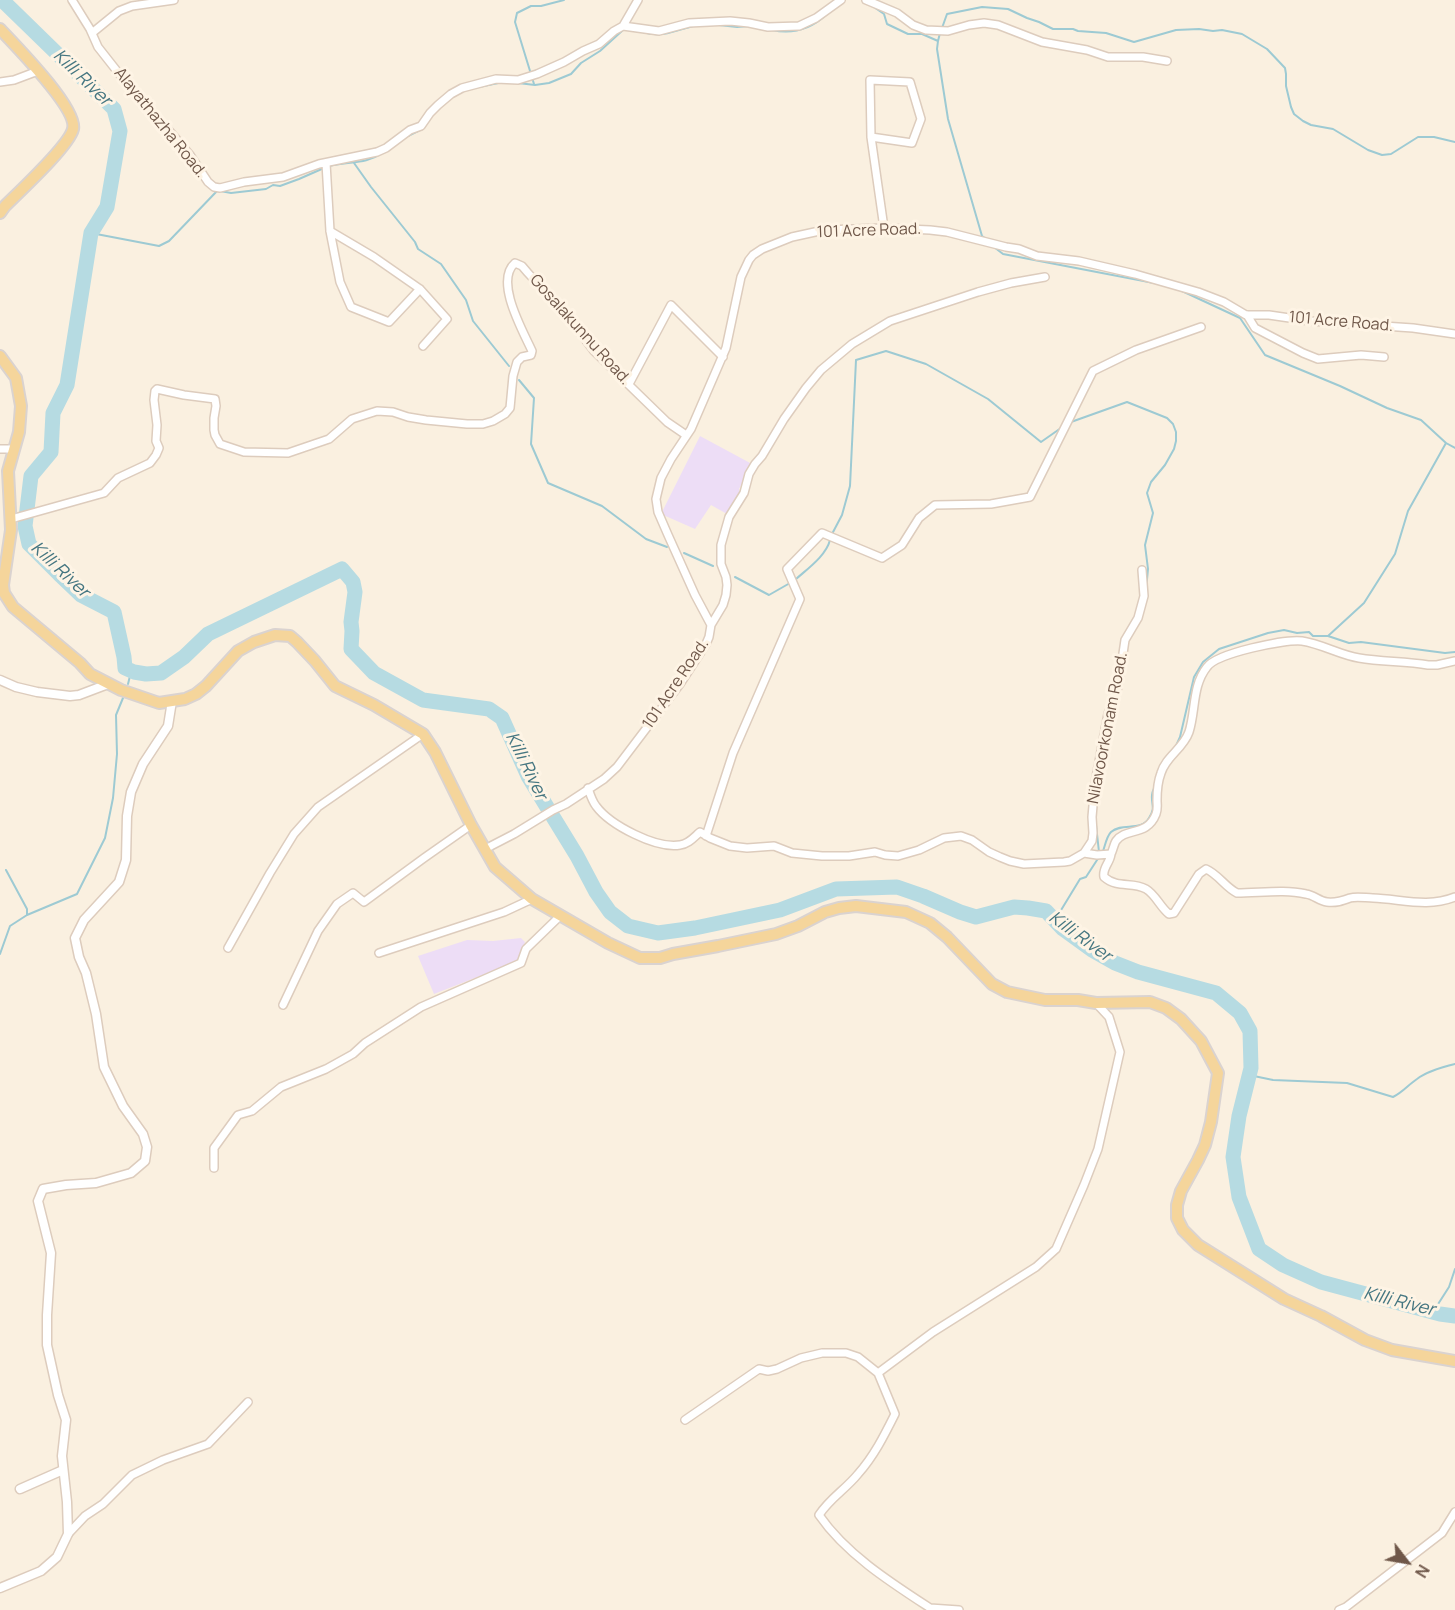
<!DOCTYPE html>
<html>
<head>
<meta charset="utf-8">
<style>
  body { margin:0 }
  #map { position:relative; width:1455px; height:1610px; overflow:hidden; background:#faf0e0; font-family:Manrope,sans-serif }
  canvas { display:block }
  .north { position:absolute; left:1377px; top:1532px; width:60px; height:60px; -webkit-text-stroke:4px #fef4e5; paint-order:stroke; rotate:121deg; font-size:16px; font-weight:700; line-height:24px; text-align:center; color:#6f5749 }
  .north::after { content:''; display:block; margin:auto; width:21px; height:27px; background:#6f5749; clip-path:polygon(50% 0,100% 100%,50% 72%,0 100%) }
</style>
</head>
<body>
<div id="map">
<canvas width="1455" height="1610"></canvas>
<div class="north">N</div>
</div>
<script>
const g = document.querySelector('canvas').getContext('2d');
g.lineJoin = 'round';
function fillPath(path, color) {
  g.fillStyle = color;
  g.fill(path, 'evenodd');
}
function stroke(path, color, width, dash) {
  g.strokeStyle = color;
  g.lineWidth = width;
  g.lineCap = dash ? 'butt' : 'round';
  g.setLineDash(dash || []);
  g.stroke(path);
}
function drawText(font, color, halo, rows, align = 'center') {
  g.font = font + ' Manrope,sans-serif';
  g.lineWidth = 6;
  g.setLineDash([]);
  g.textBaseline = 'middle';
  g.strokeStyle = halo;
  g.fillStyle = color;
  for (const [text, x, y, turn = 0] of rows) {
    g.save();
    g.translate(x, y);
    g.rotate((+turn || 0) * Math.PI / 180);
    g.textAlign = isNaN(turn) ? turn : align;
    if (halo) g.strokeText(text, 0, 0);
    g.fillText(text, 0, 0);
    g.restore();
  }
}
const education = new Path2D(`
  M 700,436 L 752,464 L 739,489 L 741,496 L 727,514 L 711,505 L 695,529 L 661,514 Z
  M 521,938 L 525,942 L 518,961 L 434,994 L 418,956 L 467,940 L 493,941 Z`);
const stream = new Path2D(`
  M 871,5 L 884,14 L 887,24 L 908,34 L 922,34 L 938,41
  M 719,25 L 737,27 L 749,26
  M 942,28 L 947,14 L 982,7 L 1008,9 L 1027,18 L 1039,22 L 1053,29 L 1073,29 L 1078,31 L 1106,33 L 1134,42 L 1176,30 L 1199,29 L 1213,31 L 1222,30 L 1242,34 L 1267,49 L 1285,68 L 1286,74 L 1286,86 L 1291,107 L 1294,114 L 1303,121 L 1311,125 L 1333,129 L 1368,150 L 1382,155 L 1391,154 L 1418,137 L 1434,137 L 1455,142
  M 772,30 C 794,35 812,28 827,14
  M 643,32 C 661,38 675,31 693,26
  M 940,33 L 938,41 L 937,49 L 948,119 L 982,236 L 986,239
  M 518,83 L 535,85 L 549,83 L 571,74 L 581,63 L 600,51 L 623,30 L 629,29
  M 534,84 L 515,22 L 517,13 L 531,6 L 541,6 L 564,0
  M 479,87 L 503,82
  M 408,136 L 422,129 L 429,120
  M 182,151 L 192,163
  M 354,163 L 371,187 L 415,242 L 418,249 L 441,264 L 466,300 L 473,321 L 509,366
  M 329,166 C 351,160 363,166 384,152
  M 215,190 L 231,193 L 266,189 L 273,185 L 280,186 L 299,179 L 324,168
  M 91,233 L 159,246 L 169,241 L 217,191
  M 994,247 L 1003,254 L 1154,283
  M 1182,291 L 1240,318 L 1265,355 L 1340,386 L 1387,408 L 1421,420 L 1446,443
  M 519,380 L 534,398 L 531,444 L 548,483 L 602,506 L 646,539 L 667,547
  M 1071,422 L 1127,402 L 1167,418 L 1173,424 L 1176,432 L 1176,441 L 1174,449 L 1165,465 L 1151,482 L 1147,493 L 1153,513 L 1145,545 L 1148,569 L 1146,590
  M 832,534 L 842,515 L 850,486 L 856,360 L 886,351 L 926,364 L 988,399 L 1041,442 L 1061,428
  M 684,553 L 713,566
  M 735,577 L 769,595 L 790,583
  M 795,580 C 807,569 826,556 830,540
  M 1328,636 L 1364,603 L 1395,554 L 1408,511 L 1446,443 L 1455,448
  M 128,684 L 130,676 L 142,673
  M 1121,685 L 1123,673
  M 1175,748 L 1180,737 L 1194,677 L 1203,662 L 1219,649 L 1268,633 L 1284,630 L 1297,633 L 1309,632 L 1313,636 L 1328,636 L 1349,643 L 1361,642 L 1445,653 L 1455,652
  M 1096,825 L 1099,852
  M 1102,854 C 1105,847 1106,837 1111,832 C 1122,822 1141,832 1149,818 C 1156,807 1151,805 1152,795 C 1152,792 1154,789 1155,786
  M 6,870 L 27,909 L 27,915 L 77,894 L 105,838 L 113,798 L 117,754 L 116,715 L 123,698
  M 1055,920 L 1080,879 L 1086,877 L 1099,857
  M 0,954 L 10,926 L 27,915
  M 1249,1075 L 1273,1080 L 1347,1083 L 1393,1097 C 1403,1092 1408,1085 1417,1079 C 1427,1071 1443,1067 1455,1064
  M 1433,1312 L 1449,1287 L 1455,1269`);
const river = new Path2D(`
  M 2,0 L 114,109 L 120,131 L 107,207 L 91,233 L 67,385 L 53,413 L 51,452 L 31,476 L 25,526 L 29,544 L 59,574 L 81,595 L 114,612 L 124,657 L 125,668 L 134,672 L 146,674 L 161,673 L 184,657 L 208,634 L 342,569 L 353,582 L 355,592 L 351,622 L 352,631 L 351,649 L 374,673 L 423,700 L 489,709 L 502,718 L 528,776 L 577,856 L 596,892 L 610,912 L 628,926 L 658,933 L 695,928 L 780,910 L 836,889 L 897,887 L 923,896 L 960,912 L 976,917 L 1014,907 L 1028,908 L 1046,911 L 1063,929 L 1092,950 L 1115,963 L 1138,972 L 1216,993 L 1240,1013 L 1250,1031 L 1251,1068 L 1239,1116 L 1233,1157 L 1239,1197 L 1259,1249 L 1283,1265 L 1321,1282 L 1440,1314 L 1455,1316`);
const minor = new Path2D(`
  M 72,0 L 90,29 L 98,47 L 135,94 L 172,134 L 190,155 L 208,182 L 214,187 L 220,188 L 244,182 L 283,177 L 319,164 L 377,152 L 386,148 L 410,130 L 421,126 L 430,113 L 438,105 L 451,94 L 462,88 L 496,79 L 518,80 L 537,74 L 564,62 L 583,51 L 599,44 L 614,31 L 623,26 L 659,31 L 689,23 L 730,21 L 749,23 L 768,27 L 799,26 L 816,18 L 841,0
  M 866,0 L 897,13 L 913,25 L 926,30 L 948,31 L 969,25 L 984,23 L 998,25 L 1042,42 L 1087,50 L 1108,57 L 1143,57 L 1167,61
  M 623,26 L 638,0
  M 92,33 L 119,11 L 132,6 L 174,0
  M 0,82 L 14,80 L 38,71
  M 871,137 L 912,143 L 921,119 L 910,82 L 870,80 L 871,137 L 884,228
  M 326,163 L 330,231 L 340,282 L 351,307 L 389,322 L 420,289
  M 330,231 L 374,257 L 420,289 L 447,319 L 423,346
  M 1247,315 L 1255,328 L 1303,353 L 1318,359 L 1361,355 L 1384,357
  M 629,384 L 671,305 L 723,357
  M 0,449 L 15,449
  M 11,519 L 104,493 L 118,478 L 150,463 L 156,455 L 159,448 L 156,441 L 157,425 L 154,400 L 155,391 L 157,389 L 184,395 L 215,399 L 216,406 L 214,418 L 214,430 L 215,435 L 220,444 L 244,452 L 288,453 L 329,439 L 352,419 L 377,411 L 393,412 L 408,417 L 426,420 L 467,424 L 483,424 L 493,421 L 505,414 L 510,408 L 513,376 L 517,362 L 522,357 L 531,355 L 532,351 C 523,331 494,281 515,263 L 522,266 L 528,273 L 570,319 L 594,351 L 667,422 L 686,435
  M 711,625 L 723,605 L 726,595 L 727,585 L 726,577 L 721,564 L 721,545 L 729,517 L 744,493 L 749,474 L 755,464 L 762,456 L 784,419 L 806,388 L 821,370 L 852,344 L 890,321 L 978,292 L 1011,283 L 1045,277
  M 588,788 C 590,794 592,801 596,806 C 610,825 656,849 680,845 C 689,844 694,837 700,832 L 710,838 L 730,846 L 747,848 L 774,846 L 792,853 L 822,856 L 849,856 L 875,852 L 885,855 L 898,856 L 919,850 L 944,838 L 961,836 L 972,840 L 989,852 L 1000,857 L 1010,861 L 1024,864 L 1064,862 L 1070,861 L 1084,853 L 1097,855 L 1111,854 C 1113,850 1114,844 1116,841 C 1126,827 1147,837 1156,814 C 1158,809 1157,805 1157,800 C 1157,792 1158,781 1161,773 C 1166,756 1183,749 1189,732 C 1196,710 1192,686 1207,667 C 1217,653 1285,639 1302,641 C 1322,644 1340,655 1359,658 C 1382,662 1405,661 1428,665 L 1437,665 L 1455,661
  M 706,836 L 733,753 L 800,599 L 787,569 L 822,533 L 882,558 L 902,545 L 919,518 L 935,505 L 991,504 L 1030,497 L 1093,371 L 1136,350 L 1201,327
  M 485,849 L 514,834 L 553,810 L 566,804 L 604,779 L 617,767 L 680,684 L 706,644 L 709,637 L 711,625 L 695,595 L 668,535 L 658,512 L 656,499 L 661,478 L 671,459 L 691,429 L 726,348 L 741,277 L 749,260 L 753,255 L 762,249 L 792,237 L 824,230 L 884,228 L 930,230 L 947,232 L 1006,247 L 1019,249 L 1037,256 L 1079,261 L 1135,274 L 1198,292 L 1224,302 L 1246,315 L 1269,315 L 1310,321 L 1413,328 L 1455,334
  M 1084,853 L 1092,841 L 1093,833 L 1092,817 L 1095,783 L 1108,714 L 1118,687 L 1125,640 L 1138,618 L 1144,596 L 1142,570
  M 1111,854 C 1110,863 1102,868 1104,877 C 1118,889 1132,881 1146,889 C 1156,895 1160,907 1169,914 L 1174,913 L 1199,874 L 1206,869 C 1218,874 1225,887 1237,893 C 1260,893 1284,889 1306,894 C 1314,895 1319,901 1327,902 C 1336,903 1342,901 1350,898 C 1357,896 1366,898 1373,898 C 1401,899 1428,908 1455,897
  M 228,948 L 270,873 L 294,834 L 318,807 L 423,734
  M 379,953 L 504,912 L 532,899
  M 283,1005 L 318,931 L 337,904 L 353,893 L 364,902 L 424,858 L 471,825
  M 214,1168 L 214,1148 L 238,1115 L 252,1111 L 281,1087 L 326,1069 L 353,1054 L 365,1043 L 421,1007 L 521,963 L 526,949 L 560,916
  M 878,1373 L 933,1332 L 1036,1267 L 1056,1249 L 1084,1185 L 1098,1149 L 1120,1052 L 1109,1017 L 1096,1003
  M 685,1420 L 759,1369 L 768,1371 L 777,1369 L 801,1358 L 822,1353 L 846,1353 L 858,1357 L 878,1373 L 895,1414 C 884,1436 874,1456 858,1474 C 846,1489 830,1498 819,1515 C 846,1554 890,1582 930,1608
  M 68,1534 L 85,1516 L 103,1504 L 132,1475 L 163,1460 L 208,1444 L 248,1402
  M 930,1610 L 930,1608 L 959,1610
  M 1339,1610 L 1346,1607 L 1442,1533 L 1455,1512`);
const tertiary = new Path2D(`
  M 0,680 L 16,687 L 37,692 L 70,696 L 79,695 L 108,684
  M 20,1489 L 63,1470
  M 0,1588 L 41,1571 L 57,1557 L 68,1534 L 67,1502 L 62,1456 L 66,1420 L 58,1395 L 47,1345 L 47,1315 L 51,1253 L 38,1201 L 43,1189 L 66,1185 L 96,1183 L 131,1173 L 145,1161 L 147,1147 L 143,1134 L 123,1106 L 104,1067 L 96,1014 L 86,973 L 79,957 L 75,938 L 84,920 L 119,882 L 126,860 L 127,816 L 131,792 L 143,764 L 168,726 L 172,701`);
const primary = new Path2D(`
  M 0,29 C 15,45 78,109 73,129 C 69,146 19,192 5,206 L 0,213
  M 0,356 L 16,378 L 21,406 L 19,432 L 8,471 L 11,530 L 3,585 L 4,593 L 13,607 L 80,663 L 90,674 L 121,690 L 159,703 L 185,699 L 196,694 L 206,686 L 238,651 L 254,642 L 275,635 L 290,636 L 297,642 L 315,661 L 335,686 L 374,705 L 423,734 L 435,752 L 471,825 L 495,867 L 532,899 L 608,943 L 640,958 L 660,958 L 673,954 L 718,946 L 776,934 L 798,926 L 825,912 L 839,908 L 856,906 L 906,912 L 930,923 L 947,937 L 992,984 L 1007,992 L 1045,1000 L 1078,1000 L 1096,1003 L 1150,1002 L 1166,1008 L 1181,1019 L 1201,1041 L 1218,1073 L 1211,1122 L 1205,1145 L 1198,1160 L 1181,1191 L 1177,1205 L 1177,1218 L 1183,1230 L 1198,1245 L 1284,1299 L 1321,1316 L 1365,1340 L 1392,1350 L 1455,1361`);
const streetNames = [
  ["Alayathazha Road.",160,123,51],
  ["101 Acre Road.",869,231,-2],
  ["101 Acre Road.",1341,322,5],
  ["Gosalakunnu Road.",580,330,48],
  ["101 Acre Road.",676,684,-56],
  ["Nilavoorkonam Road.",1108,728,-79]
];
const waterNames = [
  ["Killi River",82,78,44],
  ["Killi River",60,570,43],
  ["Killi River",526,766,64],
  ["Killi River",1080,937,36],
  ["Killi River",1399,1302,14]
];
fillPath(education, '#edddf6');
stroke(stream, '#9dcad3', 2);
stroke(river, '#b6dbe2', 15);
stroke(minor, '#ddccbd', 10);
stroke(tertiary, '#ddccbd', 11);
stroke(primary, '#dad3d0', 14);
stroke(minor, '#fff', 7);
stroke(tertiary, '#fff', 8);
stroke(primary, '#f5d59b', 10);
drawText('16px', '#6f5749', '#fef4e5', streetNames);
drawText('italic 18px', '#457681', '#fef4e5', waterNames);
</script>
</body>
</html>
